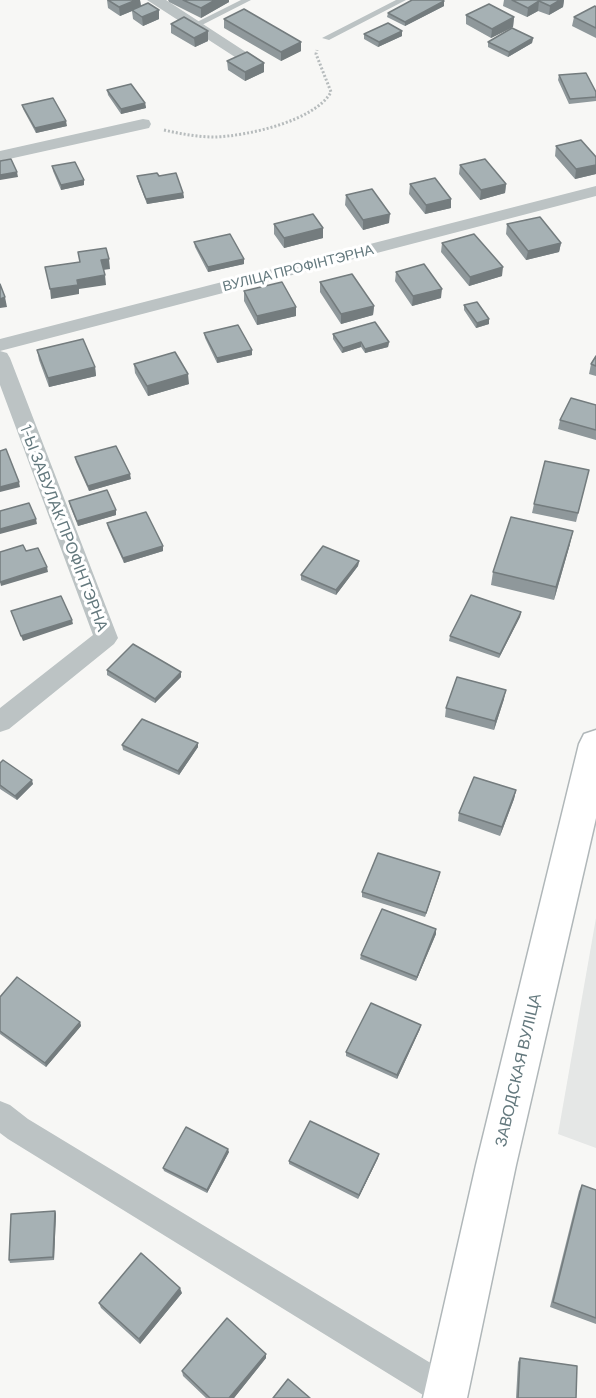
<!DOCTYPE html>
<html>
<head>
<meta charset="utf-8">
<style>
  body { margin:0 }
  canvas { display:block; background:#f7f7f5 }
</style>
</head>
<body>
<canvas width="596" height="1398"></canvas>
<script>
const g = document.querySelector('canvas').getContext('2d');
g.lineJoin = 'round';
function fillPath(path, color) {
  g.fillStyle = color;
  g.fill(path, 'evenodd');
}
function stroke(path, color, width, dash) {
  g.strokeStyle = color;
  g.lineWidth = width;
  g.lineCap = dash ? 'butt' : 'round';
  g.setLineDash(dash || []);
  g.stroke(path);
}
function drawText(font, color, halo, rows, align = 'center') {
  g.font = font + ' Barlow,sans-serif';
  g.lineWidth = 6;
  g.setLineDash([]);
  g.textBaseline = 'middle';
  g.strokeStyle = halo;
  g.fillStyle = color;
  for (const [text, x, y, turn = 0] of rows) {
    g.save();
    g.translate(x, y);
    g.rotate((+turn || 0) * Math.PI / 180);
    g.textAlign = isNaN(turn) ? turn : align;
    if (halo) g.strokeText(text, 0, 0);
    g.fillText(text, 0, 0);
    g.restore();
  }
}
const built = new Path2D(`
  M 596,918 L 596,1148 L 558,1134 Z`);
const path = new Path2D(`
  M 164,130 C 181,134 198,137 215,137 C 247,136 315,121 331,92 L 316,54 L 317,50`);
const lane = new Path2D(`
  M 241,0 L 251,0 L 198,27 L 191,25 Z
  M 396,0 L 406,0 L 329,40 L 322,38 Z`);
const street = new Path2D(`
  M 147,0 L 166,0 L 249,54 L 241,59 L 235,57 Z
  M 143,119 L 149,120 L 151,124 L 149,128 L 0,161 L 0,151 Z
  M 596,186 L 596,196 L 0,351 L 0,339 Z
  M 0,351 L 7,353 L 10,358 L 118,638 L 114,644 L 9,729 L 0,732 L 0,708 L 93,635 L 0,385 Z
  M 0,1101 L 10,1105 L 28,1119 L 457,1379 L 462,1390 L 459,1398 L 422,1398 L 423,1395 L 8,1139 L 0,1133 Z`);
const primary = new Path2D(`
  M 596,730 L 596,818 L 516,1165 L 467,1398 L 423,1398 L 476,1165 L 579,744 L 584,734 Z`);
const wall = new Path2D(`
  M 107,0 L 140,0 L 141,6 L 159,19 L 143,26 L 133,19 L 132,11 L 120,16 L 108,8 Z
  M 168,0 L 229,0 L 229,2 L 201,18 L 169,2 Z
  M 504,0 L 564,0 L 563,7 L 549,15 L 538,11 L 527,17 L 503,6 Z
  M 444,1 L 444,6 L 405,26 L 387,17 L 388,13 Z
  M 596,7 L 596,38 L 572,26 L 574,17 Z
  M 466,15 L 514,17 L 513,27 L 491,38 L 466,24 Z
  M 224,19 L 301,42 L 301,51 L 281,61 L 224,28 Z
  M 171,24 L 208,41 L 195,47 L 171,33 Z
  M 364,34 L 402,36 L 378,47 L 364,39 Z
  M 533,38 L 532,43 L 508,57 L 488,47 L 488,42 Z
  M 227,61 L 264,63 L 264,72 L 245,81 L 228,70 Z
  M 559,75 L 596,92 L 596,101 L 569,104 L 558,80 Z
  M 107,90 L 145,103 L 146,108 L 121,114 L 108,95 Z
  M 22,105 L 67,126 L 36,133 L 23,109 Z
  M 556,146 L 596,157 L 596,174 L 575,179 L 555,156 Z
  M 460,165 L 506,184 L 505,193 L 480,200 L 459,174 Z
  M 52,166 L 84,185 L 61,190 L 53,171 Z
  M 137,176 L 159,176 L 183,193 L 184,198 L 147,204 L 138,181 Z
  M 410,184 L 451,208 L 425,214 L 409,194 Z
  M 346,195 L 389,223 L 363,230 L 345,205 Z
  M 274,224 L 323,238 L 284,248 L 274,234 Z
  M 507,224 L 561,243 L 559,252 L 526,260 L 506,234 Z
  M 194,242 L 244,264 L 208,272 L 195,247 Z
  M 442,243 L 502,276 L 469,286 L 441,252 Z
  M 396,272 L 441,298 L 412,306 L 395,281 Z
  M 320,282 L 374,306 L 373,315 L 341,324 L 320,292 Z
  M 244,291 L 296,316 L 257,325 L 244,301 Z
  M 464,305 L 489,319 L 489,324 L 476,328 L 464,310 Z
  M 204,333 L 252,355 L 217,363 L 205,338 Z
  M 333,334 L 389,342 L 388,347 L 365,353 L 361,347 L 342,353 L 333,339 Z
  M 37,350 L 95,367 L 96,376 L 49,387 L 39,360 Z
  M 596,356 L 596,376 L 589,374 L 591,364 Z
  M 134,364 L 189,384 L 148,396 L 135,373 Z
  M 596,405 L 596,440 L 558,429 L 560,420 Z
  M 75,457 L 131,479 L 89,491 L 76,462 Z
  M 589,470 L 576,522 L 532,513 L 534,504 Z
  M 69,501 L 116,515 L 78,526 L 70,506 Z
  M 107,523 L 163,546 L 163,551 L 124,563 L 108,528 Z
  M 570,544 L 554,600 L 491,585 L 493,572 Z
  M 359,561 L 358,566 L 336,595 L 301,580 L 301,575 Z
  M 521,612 L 520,617 L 499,658 L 449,641 L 450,636 Z
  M 107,670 L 181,677 L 155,703 L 107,675 Z
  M 504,699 L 494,730 L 445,717 L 446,708 Z
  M 122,745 L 198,747 L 179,775 L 123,750 Z
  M 0,763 L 33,784 L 17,800 L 0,789 Z
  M 516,790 L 514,799 L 500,836 L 458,821 L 459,813 Z
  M 440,872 L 425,917 L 362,897 L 362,892 Z
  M 436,929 L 436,934 L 416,981 L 360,959 L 361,955 Z
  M 0,997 L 80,1022 L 81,1026 L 46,1067 L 0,1034 Z
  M 420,1029 L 397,1079 L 346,1056 L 346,1052 Z
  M 229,1152 L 207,1193 L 164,1171 L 163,1168 Z
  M 378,1158 L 358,1199 L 289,1164 L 289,1161 Z
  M 582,1185 L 596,1190 L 596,1324 L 550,1307 L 579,1191 Z
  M 55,1211 L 56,1214 L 54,1260 L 10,1263 L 9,1260 Z
  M 182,1293 L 140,1344 L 101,1308 L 99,1303 Z
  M 266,1358 L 234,1398 L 206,1398 L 183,1376 L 182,1371 Z
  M 520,1358 L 576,1398 L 516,1398 L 518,1362 Z`);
const shadedWall = new Path2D(`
  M 136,0 L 140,0 L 141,7 L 132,10 L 132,11 L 120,16 L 119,7 Z
  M 215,0 L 229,0 L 229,2 L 201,18 L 201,8 Z
  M 560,0 L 564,0 L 563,7 L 549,15 L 550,6 Z
  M 444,1 L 444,6 L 405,26 L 405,22 Z
  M 539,1 L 538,11 L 527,17 L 528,8 Z
  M 159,10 L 159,19 L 143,26 L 142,17 Z
  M 514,17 L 513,27 L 491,38 L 492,29 Z
  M 208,31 L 208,41 L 195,47 L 194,38 Z
  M 402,31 L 402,36 L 378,47 L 379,42 Z
  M 533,38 L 532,43 L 508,57 L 509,52 Z
  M 301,42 L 301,51 L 281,61 L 281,52 Z
  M 264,63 L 264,72 L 245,81 L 245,72 Z
  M 145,103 L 146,108 L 121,114 L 121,109 Z
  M 66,121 L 67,126 L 36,133 L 35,128 Z
  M 596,165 L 596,174 L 575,179 L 576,169 Z
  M 17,172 L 18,177 L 0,180 L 0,175 Z
  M 84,180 L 84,185 L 61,190 L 61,185 Z
  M 506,184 L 505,193 L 480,200 L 481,190 Z
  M 183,193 L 184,198 L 147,204 L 146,199 Z
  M 451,199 L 451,208 L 425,214 L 426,205 Z
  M 390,214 L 389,223 L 363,230 L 363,220 Z
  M 323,228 L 323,238 L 284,248 L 284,238 Z
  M 561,243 L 559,252 L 526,260 L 528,251 Z
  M 109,259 L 110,269 L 103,270 L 101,260 Z
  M 244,259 L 244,264 L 208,272 L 208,267 Z
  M 503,267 L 502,276 L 469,286 L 470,277 Z
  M 105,275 L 106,285 L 79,289 L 79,294 L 51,299 L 50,289 L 77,280 Z
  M 442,289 L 441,298 L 412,306 L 413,296 Z
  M 5,297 L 7,307 L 0,308 L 0,299 Z
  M 374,306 L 373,315 L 341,324 L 341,314 Z
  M 296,307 L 296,316 L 257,325 L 257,316 Z
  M 489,319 L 489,324 L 476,328 L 477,323 Z
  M 361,342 L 361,347 L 342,353 L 343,348 Z
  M 389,342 L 388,347 L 365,353 L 365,349 Z
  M 252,350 L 252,355 L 217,363 L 217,358 Z
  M 95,367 L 96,376 L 49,387 L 48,378 Z
  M 188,374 L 189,384 L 148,396 L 147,386 Z
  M 130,474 L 131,479 L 89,491 L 88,486 Z
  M 19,482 L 20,487 L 0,492 L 0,487 Z
  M 116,510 L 116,515 L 78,526 L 77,521 Z
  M 36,519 L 37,524 L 0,534 L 0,529 Z
  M 573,531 L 570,544 L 554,600 L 556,587 Z
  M 163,546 L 163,551 L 124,563 L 123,558 Z
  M 359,561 L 358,566 L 336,595 L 336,590 Z
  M 47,567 L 48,572 L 1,586 L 0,582 Z
  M 521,612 L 520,617 L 499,658 L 500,654 Z
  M 72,620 L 73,624 L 23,641 L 21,636 Z
  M 181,672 L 181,677 L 155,703 L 155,699 Z
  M 506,690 L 504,699 L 494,730 L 495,721 Z
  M 198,743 L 198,747 L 179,775 L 178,771 Z
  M 32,780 L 33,784 L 17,800 L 15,796 Z
  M 516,790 L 514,799 L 500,836 L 502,827 Z
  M 440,872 L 439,877 L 425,917 L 426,913 Z
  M 436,929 L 436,934 L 416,981 L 417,977 Z
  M 80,1022 L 81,1026 L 46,1067 L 45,1063 Z
  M 421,1025 L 420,1029 L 397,1079 L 397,1075 Z
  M 228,1149 L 229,1152 L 207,1193 L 207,1190 Z
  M 379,1154 L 378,1158 L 358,1199 L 359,1195 Z
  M 55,1211 L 56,1214 L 54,1260 L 53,1257 Z
  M 180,1288 L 182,1293 L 140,1344 L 139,1339 Z
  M 266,1354 L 266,1358 L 234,1398 L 229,1398 Z`);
const building = new Path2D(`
  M 108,0 L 136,0 L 119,7 Z
  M 183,0 L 215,0 L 201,8 Z
  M 412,0 L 443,0 L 444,1 L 405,22 L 388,13 Z
  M 512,0 L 560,0 L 550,6 L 539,1 L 528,8 Z
  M 148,3 L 159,10 L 142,17 L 132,10 Z
  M 489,4 L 514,17 L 492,29 L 466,15 Z
  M 595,6 L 596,7 L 596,28 L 574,17 Z
  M 244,9 L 301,42 L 281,52 L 224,19 Z
  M 184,17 L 208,31 L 194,38 L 171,24 Z
  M 388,23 L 402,31 L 379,42 L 364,34 Z
  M 512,28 L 533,38 L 509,52 L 488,42 Z
  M 247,52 L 264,63 L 245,72 L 227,61 Z
  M 586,73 L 596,92 L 596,97 L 570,99 L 559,75 Z
  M 131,84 L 145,103 L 121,109 L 107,90 Z
  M 53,98 L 66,121 L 35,128 L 22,105 Z
  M 581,140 L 596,157 L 596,165 L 576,169 L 556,146 Z
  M 11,159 L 17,172 L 0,175 L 0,161 Z
  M 485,159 L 506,184 L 481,190 L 460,165 Z
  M 75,162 L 84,180 L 61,185 L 52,166 Z
  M 157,173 L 159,176 L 176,173 L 183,193 L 146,199 L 137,176 Z
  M 435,178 L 451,199 L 426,205 L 410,184 Z
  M 372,189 L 390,214 L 363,220 L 346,195 Z
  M 313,214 L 323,228 L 284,238 L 274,224 Z
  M 540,217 L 561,243 L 528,251 L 507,224 Z
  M 230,234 L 244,259 L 208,267 L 194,242 Z
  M 474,234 L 503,267 L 470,277 L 442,243 Z
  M 106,248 L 109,259 L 101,260 L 105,275 L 77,280 L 78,285 L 50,289 L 45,267 L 80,262 L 78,252 Z
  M 424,264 L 442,289 L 413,296 L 396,272 Z
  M 352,274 L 374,306 L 341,314 L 320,282 Z
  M 282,282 L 296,307 L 257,316 L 244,291 Z
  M 0,284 L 5,297 L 0,299 Z
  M 477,302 L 489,319 L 477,323 L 464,305 Z
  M 375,322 L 389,342 L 365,349 L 361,342 L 343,348 L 333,334 Z
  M 238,325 L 252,350 L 217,358 L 204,333 Z
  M 83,339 L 95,367 L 48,378 L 37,350 Z
  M 175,352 L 188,374 L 147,386 L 134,364 Z
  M 596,356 L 596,366 L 591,364 Z
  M 571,398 L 596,405 L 596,430 L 560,420 Z
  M 116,446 L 130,474 L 88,486 L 75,457 Z
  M 6,449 L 19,482 L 0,487 L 0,451 Z
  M 545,461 L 589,470 L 578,513 L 534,504 Z
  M 107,490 L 116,510 L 77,521 L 69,501 Z
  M 29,503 L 36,519 L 0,529 L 0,511 Z
  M 146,512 L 163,546 L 123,558 L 107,523 Z
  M 511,517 L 573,531 L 556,587 L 493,572 Z
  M 23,545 L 26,551 L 38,548 L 47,567 L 0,582 L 0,552 Z
  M 323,546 L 359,561 L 336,590 L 301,575 Z
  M 471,595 L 521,612 L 500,654 L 450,636 Z
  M 61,596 L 72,620 L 21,636 L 11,611 Z
  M 133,644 L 181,672 L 155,699 L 107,670 Z
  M 457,677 L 506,690 L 495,721 L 446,708 Z
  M 142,719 L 198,743 L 178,771 L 122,745 Z
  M 3,760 L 32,780 L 15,796 L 0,785 L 0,763 Z
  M 474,777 L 516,790 L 502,827 L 459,813 Z
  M 378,853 L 440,872 L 426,913 L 362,892 Z
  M 382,909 L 436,929 L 417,977 L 361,955 Z
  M 17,977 L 80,1022 L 45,1063 L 0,1031 L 0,997 Z
  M 371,1003 L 421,1025 L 397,1075 L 346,1052 Z
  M 310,1121 L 379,1154 L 359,1195 L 289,1161 Z
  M 186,1127 L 228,1149 L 207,1190 L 163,1168 Z
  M 582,1185 L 596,1190 L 596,1318 L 553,1302 Z
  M 55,1211 L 53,1257 L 9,1260 L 11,1214 Z
  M 141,1253 L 180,1288 L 139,1339 L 99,1303 Z
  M 227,1318 L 266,1354 L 229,1398 L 210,1398 L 182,1371 Z
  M 520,1358 L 577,1366 L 576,1398 L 518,1398 Z
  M 288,1379 L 310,1398 L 273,1398 Z`);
const farStreetnames = [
  ["ВУЛІЦА ПРОФІНТЭРНА",298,268,-14]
];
const streetNames = [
  ["1-Ы ЗАВУЛАК ПРОФІНТЭРНА",64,528,69],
  ["ЗАВОДСКАЯ ВУЛІЦА",518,1070,-77]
];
fillPath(built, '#e5e7e6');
stroke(primary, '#b0b7b9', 3);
stroke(path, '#b7bcbd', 3, [2, 2]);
fillPath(lane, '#bcc3c4');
fillPath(street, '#bcc3c4');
fillPath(primary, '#fff');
fillPath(wall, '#8f989b');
fillPath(shadedWall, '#747c7e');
fillPath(building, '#a6b1b4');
stroke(building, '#747c7e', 1.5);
drawText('14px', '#64797e', '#fff', farStreetnames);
drawText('16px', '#64797e', '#fff', streetNames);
</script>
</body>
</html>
